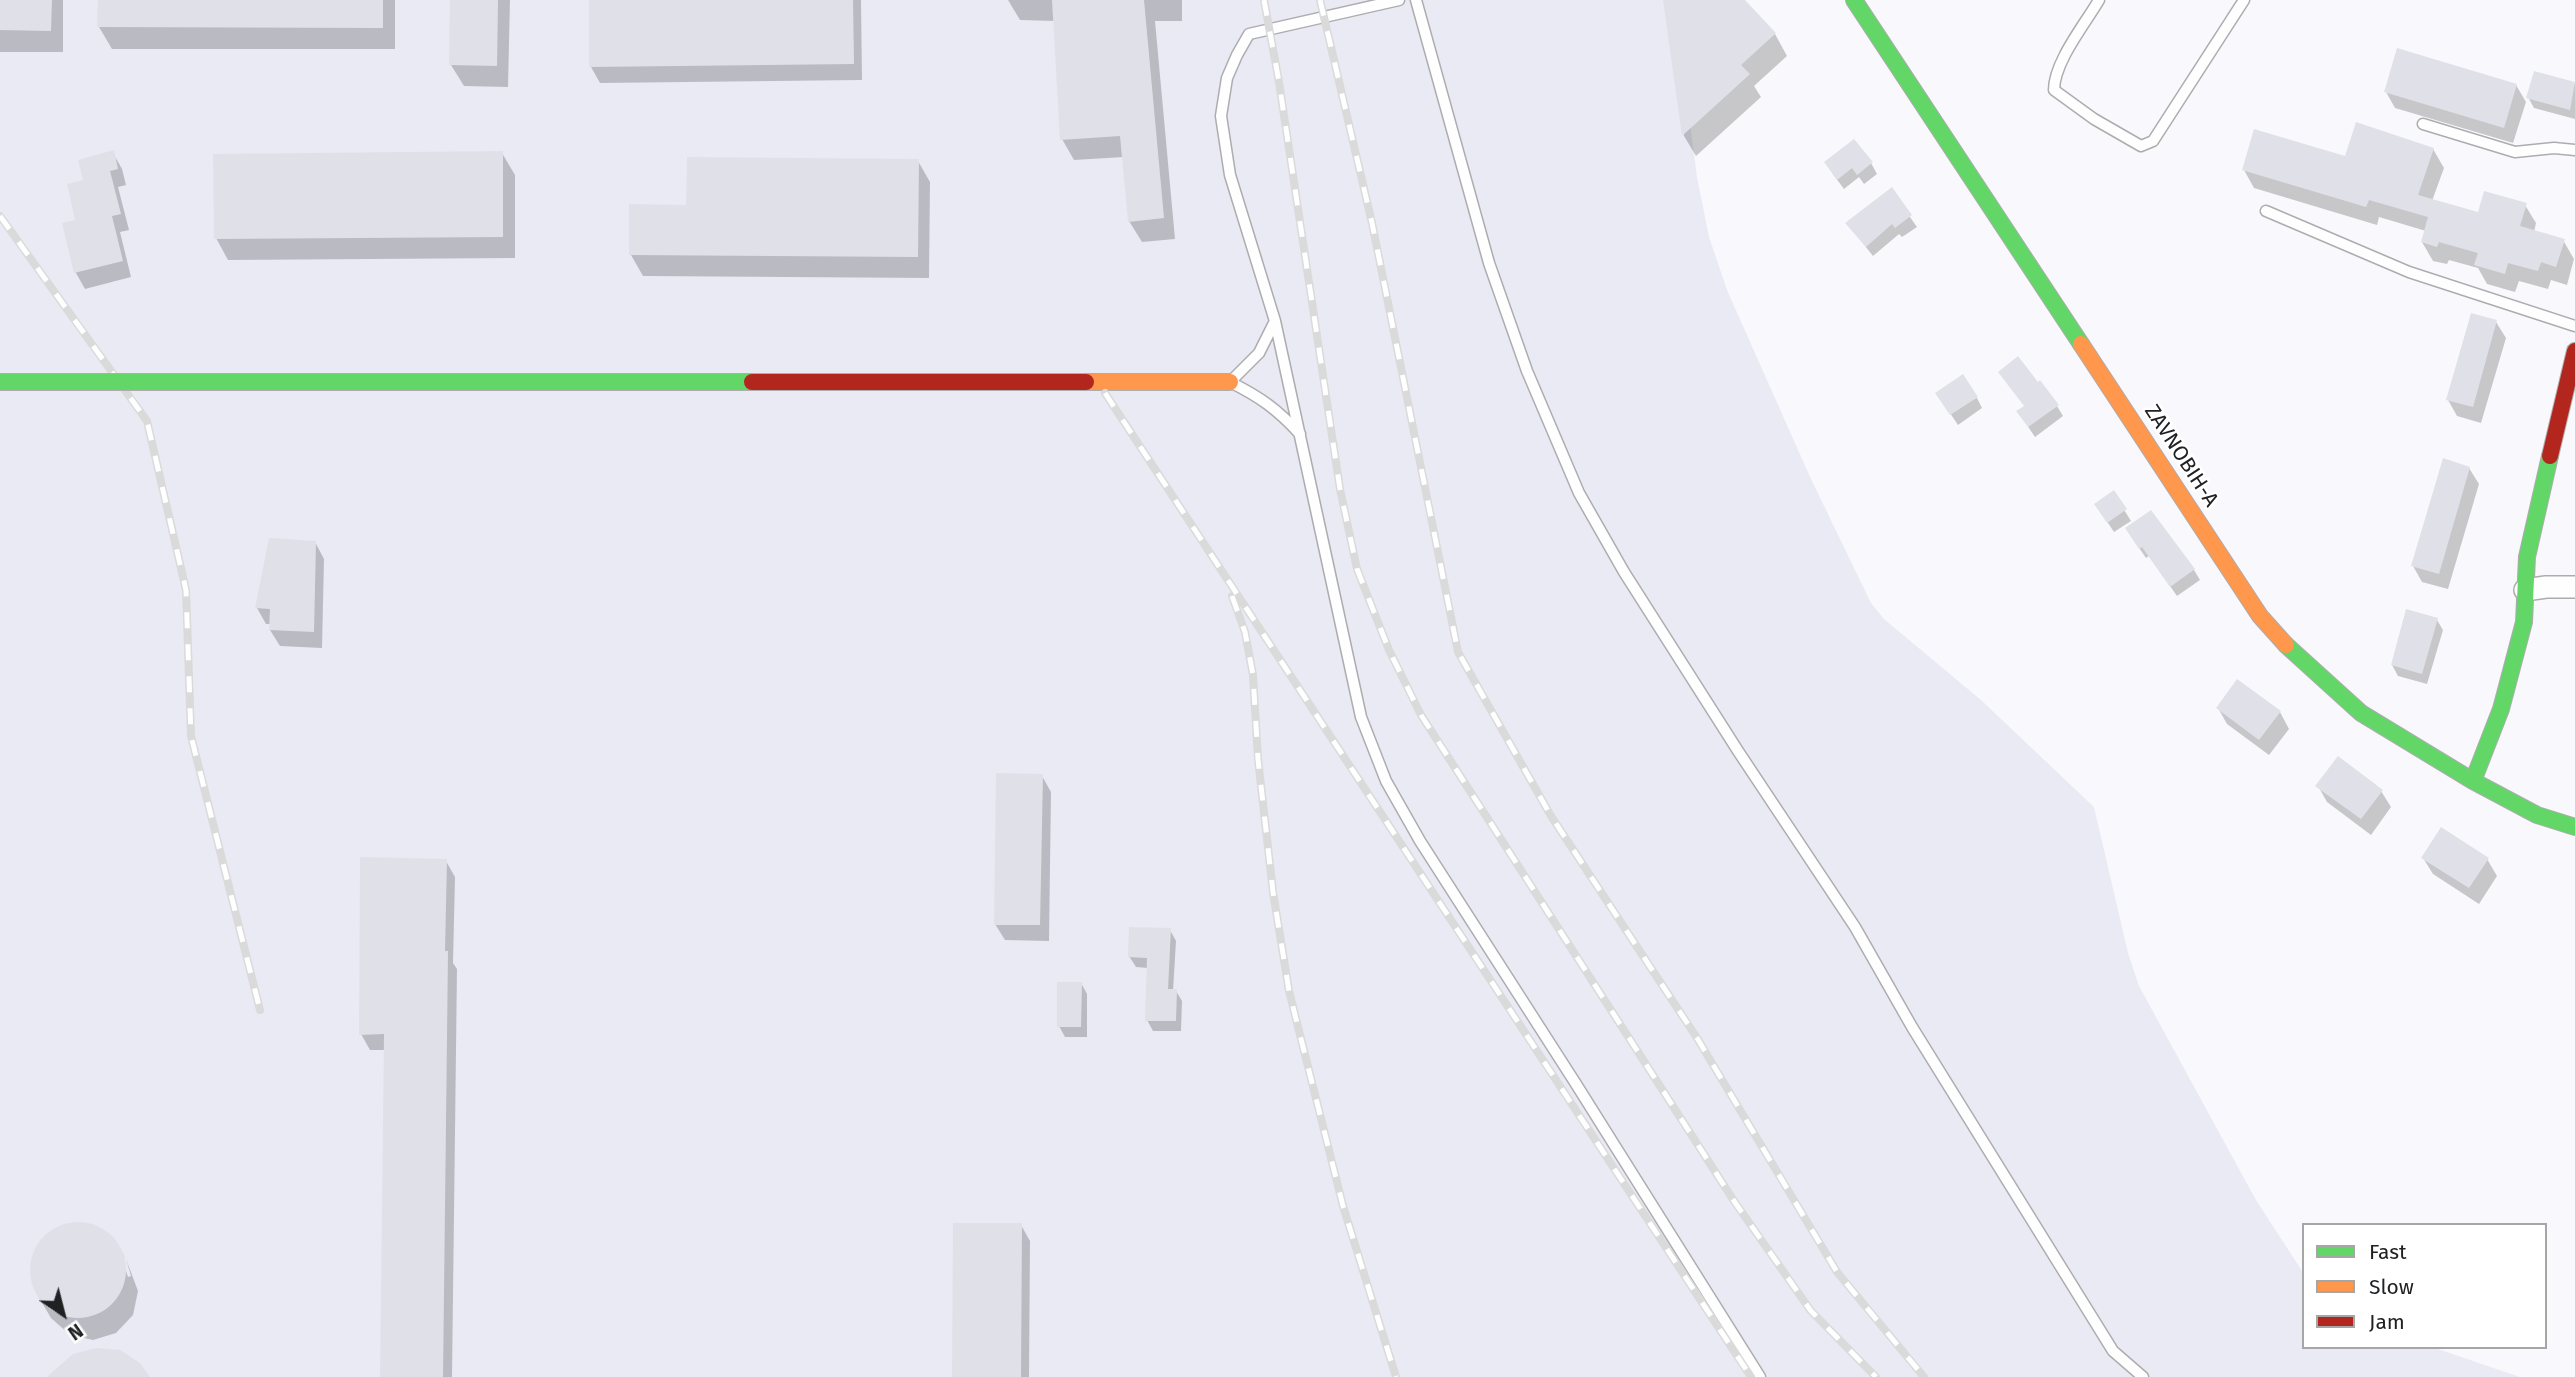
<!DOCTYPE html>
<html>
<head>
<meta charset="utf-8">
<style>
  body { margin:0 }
  #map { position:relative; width:2575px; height:1377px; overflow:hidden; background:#f9f9fd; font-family:"Fira Sans",sans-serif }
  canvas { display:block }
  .legend { position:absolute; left:2302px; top:1223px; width:245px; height:126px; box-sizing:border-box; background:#fff; border:2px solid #a6a6a7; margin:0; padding:9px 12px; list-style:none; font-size:21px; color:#202123 }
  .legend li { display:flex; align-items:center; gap:14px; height:35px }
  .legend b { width:35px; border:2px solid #a6a6a7 }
  .north { position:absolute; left:28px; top:1279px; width:70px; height:70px; -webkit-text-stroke:5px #fff; paint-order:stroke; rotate:145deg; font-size:19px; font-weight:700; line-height:28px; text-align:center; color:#202123 }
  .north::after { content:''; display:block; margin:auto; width:24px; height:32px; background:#202123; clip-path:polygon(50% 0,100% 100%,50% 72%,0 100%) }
</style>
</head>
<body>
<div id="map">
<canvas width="2575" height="1377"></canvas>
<ul class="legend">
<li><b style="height:9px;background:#63d668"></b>Fast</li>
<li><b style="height:9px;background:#ff974d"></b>Slow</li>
<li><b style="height:9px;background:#b3261e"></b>Jam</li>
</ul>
<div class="north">N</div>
</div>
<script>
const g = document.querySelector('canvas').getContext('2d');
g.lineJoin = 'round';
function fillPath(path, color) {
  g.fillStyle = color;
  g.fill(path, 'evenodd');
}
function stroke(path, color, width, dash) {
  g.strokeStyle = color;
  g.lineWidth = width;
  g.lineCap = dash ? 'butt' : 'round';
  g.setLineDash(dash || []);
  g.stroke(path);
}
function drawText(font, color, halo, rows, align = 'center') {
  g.font = font + ' "Fira Sans",sans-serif';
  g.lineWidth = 5;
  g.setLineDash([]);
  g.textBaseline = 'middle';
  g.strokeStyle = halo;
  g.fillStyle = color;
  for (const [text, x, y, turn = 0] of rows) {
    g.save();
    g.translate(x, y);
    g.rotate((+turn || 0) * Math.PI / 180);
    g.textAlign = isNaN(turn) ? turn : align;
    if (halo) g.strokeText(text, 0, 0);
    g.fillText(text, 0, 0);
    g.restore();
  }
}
const built = new Path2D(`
  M 0,0 L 1674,0 L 1697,177 L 1709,237 L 1727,290 L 1811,479 L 1871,603 L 1884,619 L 1981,700 L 2094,807 L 2128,953 L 2139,986 L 2256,1200 L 2304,1274 L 2304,1347 L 2432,1347 L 2520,1377 L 0,1377 Z`);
const shadow = new Path2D(`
  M 0,0 L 63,0 L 63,52 L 0,52 Z
  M 99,0 L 395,0 L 395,49 L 112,49 L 99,27 Z
  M 452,0 L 510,0 L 508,87 L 464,86 L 451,65 Z
  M 591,0 L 861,0 L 862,80 L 600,83 L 591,67 Z
  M 1008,0 L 1182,0 L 1182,21 L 1155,21 L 1175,239 L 1142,242 L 1129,221 L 1124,157 L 1074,160 L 1062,139 L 1055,21 L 1020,20 Z
  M 1671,0 L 1743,0 L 1775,34 L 1787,56 L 1754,86 L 1761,97 L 1696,156 L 1684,136 L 1665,5 Z
  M 2535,73 L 2575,84 L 2575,119 L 2534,108 L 2528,97 Z
  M 2516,85 L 2526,102 L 2513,143 L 2395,108 L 2386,92 Z
  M 2433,149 L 2444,168 L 2432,201 L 2479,215 L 2525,205 L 2536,223 L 2534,232 L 2563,240 L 2574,259 L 2567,285 L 2551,280 L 2548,289 L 2519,281 L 2515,292 L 2487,284 L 2478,268 L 2449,260 L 2447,264 L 2433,261 L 2422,242 L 2426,231 L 2379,217 L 2377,225 L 2254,188 L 2244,170 Z
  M 113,153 L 122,169 L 126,185 L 118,187 L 129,230 L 120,232 L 131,277 L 85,289 L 76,273 L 64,224 L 78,221 L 85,182 Z
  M 502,153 L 515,175 L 515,258 L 228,260 L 216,238 Z
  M 918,161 L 930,182 L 929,278 L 643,276 L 631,255 L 688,206 Z
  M 1871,163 L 1877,174 L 1864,184 L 1859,177 L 1844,189 L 1832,173 Z
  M 1891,190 L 1917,227 L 1902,237 L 1899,234 L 1873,256 L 1847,223 Z
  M 2496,322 L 2506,338 L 2481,423 L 2457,416 L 2448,400 Z
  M 1977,398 L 1982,408 L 1958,425 L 1944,404 Z
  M 2057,406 L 2063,416 L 2035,437 L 2025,422 L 2025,407 Z
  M 2469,468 L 2479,484 L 2448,589 L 2422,582 L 2413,566 Z
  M 2113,492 L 2131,521 L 2114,532 L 2102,514 Z
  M 2133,539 L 2194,570 L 2200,580 L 2177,596 L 2149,556 L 2146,558 Z
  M 315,542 L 324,559 L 322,648 L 280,646 L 270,630 L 271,624 L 266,624 L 257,608 Z
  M 2437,620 L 2443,630 L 2427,684 L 2398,676 L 2392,665 Z
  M 2238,681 L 2280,712 L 2289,729 L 2269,755 L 2227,724 L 2218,708 Z
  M 1042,776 L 1051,792 L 1049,941 L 1005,940 L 995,924 Z
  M 2318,786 L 2381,791 L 2391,807 L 2371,835 L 2327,802 Z
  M 2423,858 L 2487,859 L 2497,876 L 2479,904 L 2433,874 Z
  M 446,861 L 455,877 L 453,963 L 457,969 L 452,1377 L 382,1377 L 386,1050 L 370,1050 L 361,1034 Z
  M 1170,930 L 1176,941 L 1173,991 L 1176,991 L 1182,1001 L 1181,1031 L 1153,1031 L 1147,1020 L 1148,968 L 1136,967 L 1129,956 Z
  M 1081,983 L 1087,994 L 1087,1037 L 1065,1037 L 1059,1026 Z
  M 76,1224 L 100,1229 L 118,1245 L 125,1258 L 120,1253 L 128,1277 L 131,1276 L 126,1259 L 138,1291 L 133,1315 L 116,1333 L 93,1340 L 70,1335 L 51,1318 L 38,1296 L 31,1272 L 36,1249 L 53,1231 Z
  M 1021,1225 L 1030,1241 L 1029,1377 L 954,1377 Z`);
const building = new Path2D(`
  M 0,0 L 52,0 L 51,31 L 0,30 Z
  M 98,0 L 383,0 L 383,28 L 97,27 Z
  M 450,0 L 498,0 L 497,66 L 449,65 Z
  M 589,0 L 853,0 L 854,64 L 589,67 Z
  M 1052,0 L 1144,0 L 1164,218 L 1128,222 L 1120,136 L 1060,140 Z
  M 1663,0 L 1745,0 L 1776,33 L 1741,65 L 1750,74 L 1682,136 Z
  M 2397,48 L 2517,84 L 2504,128 L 2384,92 Z
  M 2534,71 L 2575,82 L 2570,110 L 2526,98 Z
  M 2356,122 L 2434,148 L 2418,195 L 2478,212 L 2484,191 L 2527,203 L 2520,226 L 2565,239 L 2556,267 L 2541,262 L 2538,271 L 2508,263 L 2505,274 L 2474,265 L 2478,253 L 2439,242 L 2437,247 L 2421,242 L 2428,217 L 2369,200 L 2366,207 L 2242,170 L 2254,129 L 2345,156 Z
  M 1854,139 L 1873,162 L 1857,175 L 1852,168 L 1837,180 L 1824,162 Z
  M 114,150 L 118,169 L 110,171 L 121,214 L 112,216 L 123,261 L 74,273 L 62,223 L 75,220 L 67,184 L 83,180 L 78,160 Z
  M 503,151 L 503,237 L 214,239 L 213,154 Z
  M 687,157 L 919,159 L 918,257 L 629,255 L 629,204 L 686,205 Z
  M 1892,187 L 1912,215 L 1895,228 L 1892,224 L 1866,247 L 1845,223 Z
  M 2471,313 L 2497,320 L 2473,407 L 2446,400 Z
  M 2018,356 L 2038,382 L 2040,380 L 2059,405 L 2028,427 L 2016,411 L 2024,406 L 1998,372 Z
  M 1963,374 L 1978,397 L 1950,415 L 1935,393 Z
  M 2443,458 L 2470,467 L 2439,574 L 2411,566 Z
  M 2114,490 L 2127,509 L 2107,523 L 2094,504 Z
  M 2151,510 L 2195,569 L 2170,587 L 2142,547 L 2139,549 L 2125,528 Z
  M 269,538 L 316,541 L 314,632 L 269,630 L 270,609 L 255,608 Z
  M 2406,609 L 2438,618 L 2422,674 L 2391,665 Z
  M 2237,679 L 2281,711 L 2259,740 L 2216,708 Z
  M 2338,756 L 2383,790 L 2361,819 L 2315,786 Z
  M 996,773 L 1043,774 L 1040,925 L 994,925 Z
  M 2441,827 L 2489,858 L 2469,888 L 2421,858 Z
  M 360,857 L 447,859 L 445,951 L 448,951 L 443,1377 L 380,1377 L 384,1034 L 359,1035 Z
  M 1129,927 L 1171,928 L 1168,989 L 1177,989 L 1176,1021 L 1145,1021 L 1147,958 L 1128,957 Z
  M 1057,982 L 1082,982 L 1081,1027 L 1057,1027 Z
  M30 1270a48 48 0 1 1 96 0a48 48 0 1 1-96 0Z
  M 953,1223 L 1022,1223 L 1021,1377 L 952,1377 Z
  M 96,1348 L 120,1350 L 140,1363 L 150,1377 L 47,1377 L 73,1354 Z`);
const lane = new Path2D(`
  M 1399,0 L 1249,34 L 1237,55 L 1227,78 L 1221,116 L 1230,175 L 1275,321 L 1361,717 L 1386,781 L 1420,841 L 1576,1084 L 1760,1377
  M 1416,0 L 1489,263 L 1527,371 L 1579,493 L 1624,572 L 1738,751 L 1855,927 L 1912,1027 L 2113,1351 L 2143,1377
  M 2099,0 C 2085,24 2054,62 2054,90 L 2094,119 L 2141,146 L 2153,141 L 2244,0
  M 2423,124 L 2515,152 L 2554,148 L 2575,150
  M 2266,211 L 2409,272 L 2575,326
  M 1275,321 L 1259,353 L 1230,382 C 1260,397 1277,409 1300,434`);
const street = new Path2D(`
  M 2525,590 L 2546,587 L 2575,587`);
const fast = new Path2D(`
  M 1854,0 L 2081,344
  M 0,382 L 103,382
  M 135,382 L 752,382
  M 2286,645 L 2361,713 L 2473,781 L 2537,815 L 2575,827
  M 2473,781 L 2501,709 L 2524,622 L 2527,557 L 2550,456`);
const slow = new Path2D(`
  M 2081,344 L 2260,616 L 2286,645
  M 1086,382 L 1230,382`);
const jam = new Path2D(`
  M 752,382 L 1086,382
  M 2550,456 L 2575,351`);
const rail = new Path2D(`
  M 1264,0 L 1279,82 L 1340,489 L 1357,569 L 1389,650 L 1421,715 L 1734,1201 L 1811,1311 L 1876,1377
  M 1320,0 L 1372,223 L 1458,652 L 1551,816 L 1697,1038 L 1837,1272 L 1924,1377
  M 0,216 L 147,421 L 186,590 L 191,736 L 260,1010
  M 1105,393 L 1751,1377
  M 1232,596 L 1245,632 L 1253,675 L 1258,759 L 1273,892 L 1289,991 L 1343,1206 L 1396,1377`);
const fastBridge = new Path2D(`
  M 103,382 L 135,382`);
const streetNames = [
  ["ZAVNOBIH-A",2181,456,57]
];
fillPath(built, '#e9eaf3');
fillPath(shadow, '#0003');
fillPath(building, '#e0e1e8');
stroke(lane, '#adadb0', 13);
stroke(street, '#adadb0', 24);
stroke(fast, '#adadb0', 18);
stroke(slow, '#adadb0', 18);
stroke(jam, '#adadb0', 18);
stroke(lane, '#fefeff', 10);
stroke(street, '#fefeff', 21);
stroke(fast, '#63d668', 16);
stroke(slow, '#ff974d', 16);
stroke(jam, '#b3261e', 16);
stroke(rail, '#dadada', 8);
stroke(rail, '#fff', 5, [16]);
stroke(fastBridge, '#adadb0', 18, []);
stroke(fastBridge, '#63d668', 16);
drawText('21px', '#202123', '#fff', streetNames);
</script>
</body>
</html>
